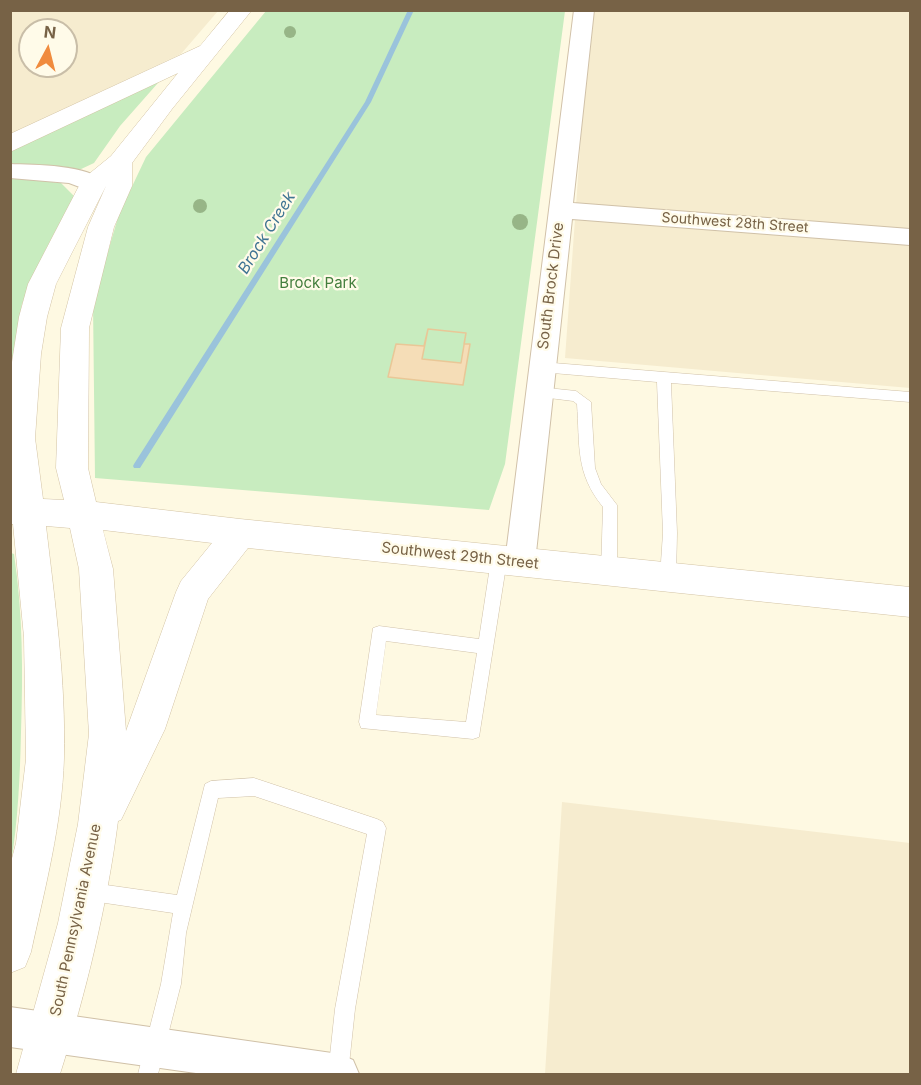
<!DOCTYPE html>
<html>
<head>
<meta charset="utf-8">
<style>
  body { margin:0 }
  #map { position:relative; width:921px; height:1085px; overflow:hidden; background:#fef9e2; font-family:Inter,sans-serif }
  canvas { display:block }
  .frame { position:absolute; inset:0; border:12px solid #776246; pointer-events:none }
  .north { position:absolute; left:18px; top:18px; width:60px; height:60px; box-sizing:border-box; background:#fffbe9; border:2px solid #c9bea8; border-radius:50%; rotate:7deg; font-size:16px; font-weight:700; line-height:24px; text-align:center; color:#776246 }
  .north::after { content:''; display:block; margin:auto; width:21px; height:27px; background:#f08b3e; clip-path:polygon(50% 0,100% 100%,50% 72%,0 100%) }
</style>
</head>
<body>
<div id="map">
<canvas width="921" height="1085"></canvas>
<div class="frame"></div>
<div class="north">N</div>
</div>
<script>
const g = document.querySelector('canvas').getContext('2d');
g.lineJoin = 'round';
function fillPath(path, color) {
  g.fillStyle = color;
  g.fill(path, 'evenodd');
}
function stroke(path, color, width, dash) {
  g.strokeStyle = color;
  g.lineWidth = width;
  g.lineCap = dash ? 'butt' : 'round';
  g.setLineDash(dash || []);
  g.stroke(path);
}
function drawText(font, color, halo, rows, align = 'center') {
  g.font = font + ' Inter,sans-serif';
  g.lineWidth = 4.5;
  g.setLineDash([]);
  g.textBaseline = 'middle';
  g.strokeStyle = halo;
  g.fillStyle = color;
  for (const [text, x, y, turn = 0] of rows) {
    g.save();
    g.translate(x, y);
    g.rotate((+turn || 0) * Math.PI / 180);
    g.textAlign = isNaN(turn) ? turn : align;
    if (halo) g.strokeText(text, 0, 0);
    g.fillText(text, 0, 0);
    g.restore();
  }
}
const residential = new Path2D(`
  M 10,11 L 218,11 L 181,54 L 11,134 ZM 30,30 L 66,30 L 66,66 L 30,66 Z
  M 590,11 L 910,11 L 910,388 L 565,358 Z
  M 562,802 L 910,843 L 910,1074 L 545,1074 Z`);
const green = new Path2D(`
  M 266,11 L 565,11 L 505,464 L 489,510 L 95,478 L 93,303 L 119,214 L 146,157 Z
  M 165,75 L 120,126 L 94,163 L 79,170 L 11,165 L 11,150 Z
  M 11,177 L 61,183 L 74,196 L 45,251 L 22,304 L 11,368 Z
  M 11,553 L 14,554 C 23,614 23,672 21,732 C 20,777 18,820 11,864 Z`);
const stream = new Path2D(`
  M 408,10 L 414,10 L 371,102 L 140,468 L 134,468 L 133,466 L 134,464 L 365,102 Z`);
const building = new Path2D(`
  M 428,329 L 466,333 L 464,344 L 470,344 L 463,385 L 388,377 L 396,344 L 424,346 Z
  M 428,329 L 466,333 L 461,363 L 422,359 Z`);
const lane = new Path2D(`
  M 541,362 L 910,392 L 910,402 L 671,383 L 677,533 L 676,577 L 673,582 L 668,584 L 663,582 L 660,577 L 663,533 L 657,382 L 541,372 L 534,367 Z
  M 538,387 L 576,391 L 591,402 L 595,468 L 601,484 L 617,505 L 617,572 L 614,577 L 609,579 L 604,577 L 601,572 L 603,507 C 575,473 580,445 577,404 L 573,401 L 533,396 L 531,392 L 533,388 Z
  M 499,553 L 504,555 L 507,560 L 479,737 L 473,739 L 361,728 L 359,722 L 373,628 L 379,626 L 479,639 L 491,560 L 494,555 ZM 386,641 L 477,653 L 466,722 L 376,715 Z
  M 254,778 L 377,819 L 383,822 L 386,828 L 355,1009 L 348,1074 L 328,1074 L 335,1009 L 367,834 L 254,796 L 218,798 L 186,933 L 181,984 L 158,1074 L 138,1074 L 161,984 L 173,913 L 85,900 L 79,897 L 76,891 L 79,885 L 85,882 L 177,895 L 205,784 L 211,781 Z`);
const street = new Path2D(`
  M 574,10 L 594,10 L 573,203 L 910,229 L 910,245 L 572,219 L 535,562 L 531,571 L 520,575 L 509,571 L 505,562 Z
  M 10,164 C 33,165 92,164 105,184 L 101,189 L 93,192 L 69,183 L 10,178 Z
  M 10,1007 L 339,1054 L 353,1060 L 359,1074 L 203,1074 L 10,1047 Z`);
const secondary = new Path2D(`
  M 230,10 L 252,10 L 172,109 L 132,163 L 132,186 L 114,227 L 89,328 L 88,468 L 96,502 L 240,519 L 910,587 L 910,617 L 248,548 L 208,599 L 165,729 L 121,820 L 118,821 C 107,906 86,993 60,1074 L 16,1074 L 58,923 L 78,824 L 89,734 L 79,569 L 70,528 L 46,526 C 55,603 66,681 64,758 C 62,824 45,888 31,952 L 25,967 L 10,973 L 10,866 L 16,843 L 26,759 L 24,637 L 13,524 L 10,524 L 10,375 L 19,317 L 28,284 L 80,184 L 84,178 L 111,156 L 178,73 L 10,152 L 10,134 L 200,46 ZM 106,186 L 88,227 L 61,328 L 56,468 L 64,500 L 43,499 L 35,438 L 41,354 L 47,317 L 56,284 ZM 103,530 L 212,543 L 181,581 L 176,592 L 126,731 L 113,569 Z`);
const trees = [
  [290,32,6],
  [200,206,7],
  [520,222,8]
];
const farStreetnames = [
  ["Southwest 28th Street",735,223,4]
];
const parkNames = [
  ["Brock Park",318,283]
];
const streetNames = [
  ["South Brock Drive",551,286,-83],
  ["Southwest 29th Street",460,556,6],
  ["South Pennsylvania Avenue",76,920,-78]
];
const waterNames = [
  ["Brock Creek",267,233,-58]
];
fillPath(residential, '#f6eccf');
fillPath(green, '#c8ecbf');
fillPath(stream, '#9ac3db');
fillPath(building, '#f5ddb7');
stroke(building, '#e9c797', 1.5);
stroke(lane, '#d0c1a8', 1);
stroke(street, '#d0c1a8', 2);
stroke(secondary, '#d3c3a4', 1);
fillPath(lane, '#fff');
fillPath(street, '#fff');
fillPath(secondary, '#fff');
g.fillStyle = '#97b587';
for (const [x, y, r] of trees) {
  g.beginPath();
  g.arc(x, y, r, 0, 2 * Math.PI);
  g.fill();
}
drawText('14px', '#776246', '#fffbe9', farStreetnames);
drawText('15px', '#437e3d', '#fffbe9', parkNames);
drawText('15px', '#776246', '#fffbe9', streetNames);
drawText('italic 16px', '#417594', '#fffbe9', waterNames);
</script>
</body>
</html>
